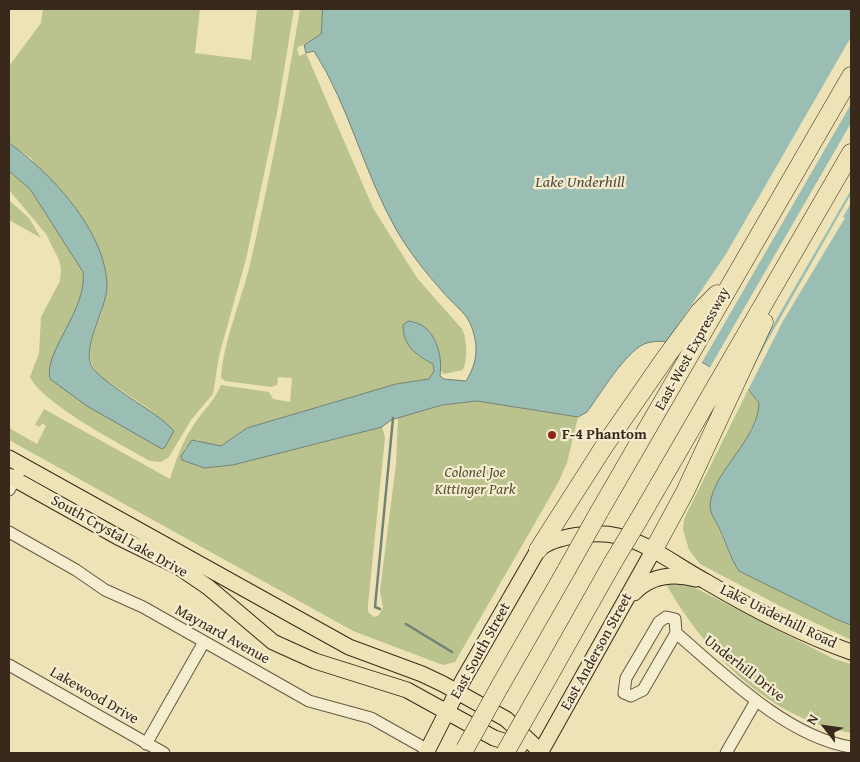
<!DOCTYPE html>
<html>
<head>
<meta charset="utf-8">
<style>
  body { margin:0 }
  #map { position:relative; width:860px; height:762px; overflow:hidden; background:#eee3b6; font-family:"Gentium Book Plus",serif }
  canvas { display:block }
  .frame { position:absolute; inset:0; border:10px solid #39291a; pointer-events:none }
  .north { position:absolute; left:800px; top:702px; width:50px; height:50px; -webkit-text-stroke:4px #f4edd0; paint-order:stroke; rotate:300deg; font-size:14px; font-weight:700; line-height:20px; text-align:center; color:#39291a }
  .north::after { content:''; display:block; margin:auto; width:18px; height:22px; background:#39291a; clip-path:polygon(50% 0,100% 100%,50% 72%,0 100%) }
</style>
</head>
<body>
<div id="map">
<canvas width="860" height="762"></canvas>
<div class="frame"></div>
<div class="north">N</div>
</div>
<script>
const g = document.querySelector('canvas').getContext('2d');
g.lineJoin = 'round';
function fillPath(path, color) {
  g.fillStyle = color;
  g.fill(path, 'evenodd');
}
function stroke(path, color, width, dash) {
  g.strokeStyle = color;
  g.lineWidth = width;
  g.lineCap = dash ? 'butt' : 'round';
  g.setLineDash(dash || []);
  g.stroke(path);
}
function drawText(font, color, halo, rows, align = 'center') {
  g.font = font + ' "Gentium Book Plus",serif';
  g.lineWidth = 4.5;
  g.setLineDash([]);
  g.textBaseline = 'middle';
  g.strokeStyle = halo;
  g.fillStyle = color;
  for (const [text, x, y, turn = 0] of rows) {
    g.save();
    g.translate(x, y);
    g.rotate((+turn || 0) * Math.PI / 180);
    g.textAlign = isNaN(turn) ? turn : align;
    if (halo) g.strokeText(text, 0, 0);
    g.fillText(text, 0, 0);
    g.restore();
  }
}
const green = new Path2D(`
  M 43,9 L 200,9 L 195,53 L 251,60 L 257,9 L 294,9 L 277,113 L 246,259 L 219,356 L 213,394 L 191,420 L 169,457 L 161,462 L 150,461 C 122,445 43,404 30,377 L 39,353 L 41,317 L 60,281 L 61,269 L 59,260 L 46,234 L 9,190 L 9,171 L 30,189 L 83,272 C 87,300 66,328 55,354 L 157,414 L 98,375 C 81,353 95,332 103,308 L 32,159 L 9,143 L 9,66 L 41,23 Z
  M 300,9 L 323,9 L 321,34 L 297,48 L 299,56 L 306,53 L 373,208 L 417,278 L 462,329 C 467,339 468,359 463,370 L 444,374 L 440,370 L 436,341 L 415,321 L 417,355 L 433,364 L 434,371 L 429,379 L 396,384 L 247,428 L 221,446 L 205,444 L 197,440 L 185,448 L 182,460 L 205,468 L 233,465 L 382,427 L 385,437 L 368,605 L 368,612 L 374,617 L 378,616 L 383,608 L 380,591 L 396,464 L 398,418 L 442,405 L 477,401 L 578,417 L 567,463 L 558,483 L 455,662 L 443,665 L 353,631 L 9,440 L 9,428 L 37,444 L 46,426 L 42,423 L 40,427 L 35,425 L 44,409 L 170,479 C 176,459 183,440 195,423 C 205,408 213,403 221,385 L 269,392 L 273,399 L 290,402 L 292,378 L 278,377 L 277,385 L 271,387 L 225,381 L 221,378 C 223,341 243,297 251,260 C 270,177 286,93 300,9 Z
  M 9,200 L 29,218 L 41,238 L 9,220 Z
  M 748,390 L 759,403 L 759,412 L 712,514 C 722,533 727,554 739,571 L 838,620 L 851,625 L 851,640 L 784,608 L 700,564 L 689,550 L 683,529 L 684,519 Z
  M 686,583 L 834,659 L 851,664 L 851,733 C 768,718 706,654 666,584 Z`);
const water = new Path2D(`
  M 323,9 L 851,9 L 851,625 L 838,620 L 739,571 C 730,558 727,545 720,530 C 717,522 710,515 710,505 C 713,471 758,440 759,403 L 748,389 L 667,342 C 659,341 652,341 644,344 C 624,354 601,393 587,412 L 578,417 L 477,401 L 442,405 L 391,420 L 382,427 L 233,465 L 204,468 L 182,460 L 181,456 L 192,440 L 221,446 L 247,428 L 396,384 L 429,379 L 434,371 L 433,364 C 416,355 403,346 403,325 L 408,321 C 435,323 443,354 440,376 L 444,379 L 466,381 C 478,362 479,344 470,323 C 465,312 451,302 443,292 C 426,273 410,253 397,231 C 364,174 349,105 314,51 L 306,53 L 304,45 L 321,34 Z
  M 9,143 C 50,172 107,232 107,287 C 106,310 81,348 92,367 C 100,381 152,410 168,425 L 174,431 L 165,447 L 162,449 L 87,406 L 50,379 C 43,352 88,309 83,272 L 30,189 L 9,171 Z`);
const pier = new Path2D(`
  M 851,37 L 851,104 L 701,364 L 665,344 L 726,254 Z
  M 851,123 L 851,190 L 777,318 L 741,388 L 709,369 Z
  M 851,194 L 851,203 L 843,217 L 845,218 L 783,321 L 747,392 L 742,389 L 765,345 Z`);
const stream = new Path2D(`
  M 380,609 L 375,607 L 393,418
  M 406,624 L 452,652`);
const minor = new Path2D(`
  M 9,490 L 19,472
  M 9,532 L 76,570 L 105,590 L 143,607 L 309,701 L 371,718 L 428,750
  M 666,617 L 675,619 L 676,633 L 643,690 L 631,696 L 624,693 L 626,678 L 659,622 Z
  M 676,633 C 724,674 787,737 851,747
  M 9,665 L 164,753
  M 146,744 L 204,642
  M 726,753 L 756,701`);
const major = new Path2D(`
  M 9,458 L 349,647 L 422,674 L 443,684 L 506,719 L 541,752
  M 9,476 L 118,537 L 177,566 L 208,587 L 273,642 L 315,661 L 407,690 L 494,738 L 520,746
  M 634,593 C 651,575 673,573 696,579
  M 426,753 L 463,680 L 538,550 C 554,535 597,531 618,536 C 649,543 677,566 705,581 C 749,607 803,635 851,652
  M 540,753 L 653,551`);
const highway = new Path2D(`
  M 599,512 L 851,76
  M 639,519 L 851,153
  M 538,550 L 605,445 L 666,357 L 699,312 L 717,294
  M 653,551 L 685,492 L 764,322
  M 500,686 L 567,569
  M 533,704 L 612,564`);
const highwayBridge = new Path2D(`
  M 612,564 L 639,519
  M 567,569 L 599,512
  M 465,749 L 500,686
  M 505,753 L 533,704`);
const markers = [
  [552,435,5,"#8f2418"]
];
const streetNames = [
  ["East-West Expressway",693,349,-61],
  ["South Crystal Lake Drive",119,537,29],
  ["Lake Underhill Road",778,617,26],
  ["Maynard Avenue",222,635,29],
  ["East South Street",481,651,-61],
  ["East Anderson Street",597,652,-61],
  ["Underhill Drive",744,669,38],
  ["Lakewood Drive",94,696,30]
];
const poiNames = [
  ["F-4 Phantom",562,435]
];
const parkNames = [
  ["Colonel Joe",475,473],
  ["Kittinger Park",475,490]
];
const waterNames = [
  ["Lake Underhill",580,183]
];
fillPath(green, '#bac38d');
fillPath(water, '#9abdb4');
stroke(water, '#738276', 1);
fillPath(pier, '#eee3b6');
stroke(stream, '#738276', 2.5);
stroke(minor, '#665841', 13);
stroke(major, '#39291a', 17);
stroke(highway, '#39291a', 19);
stroke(minor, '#f4edd0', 11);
stroke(major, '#eee3b6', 15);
stroke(highway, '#eee3b6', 18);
stroke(highwayBridge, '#39291a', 19, []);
stroke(highwayBridge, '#eee3b6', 18);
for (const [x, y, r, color] of markers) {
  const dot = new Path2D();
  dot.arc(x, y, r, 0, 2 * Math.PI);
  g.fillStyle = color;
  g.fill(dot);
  stroke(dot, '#f4edd0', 2);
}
drawText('15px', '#39291a', '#f4edd0', streetNames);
drawText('bold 15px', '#39291a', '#f4edd0', poiNames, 'left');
drawText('italic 15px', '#595037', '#f4edd0', parkNames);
drawText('italic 16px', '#514e40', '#f4edd0', waterNames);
</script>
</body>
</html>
